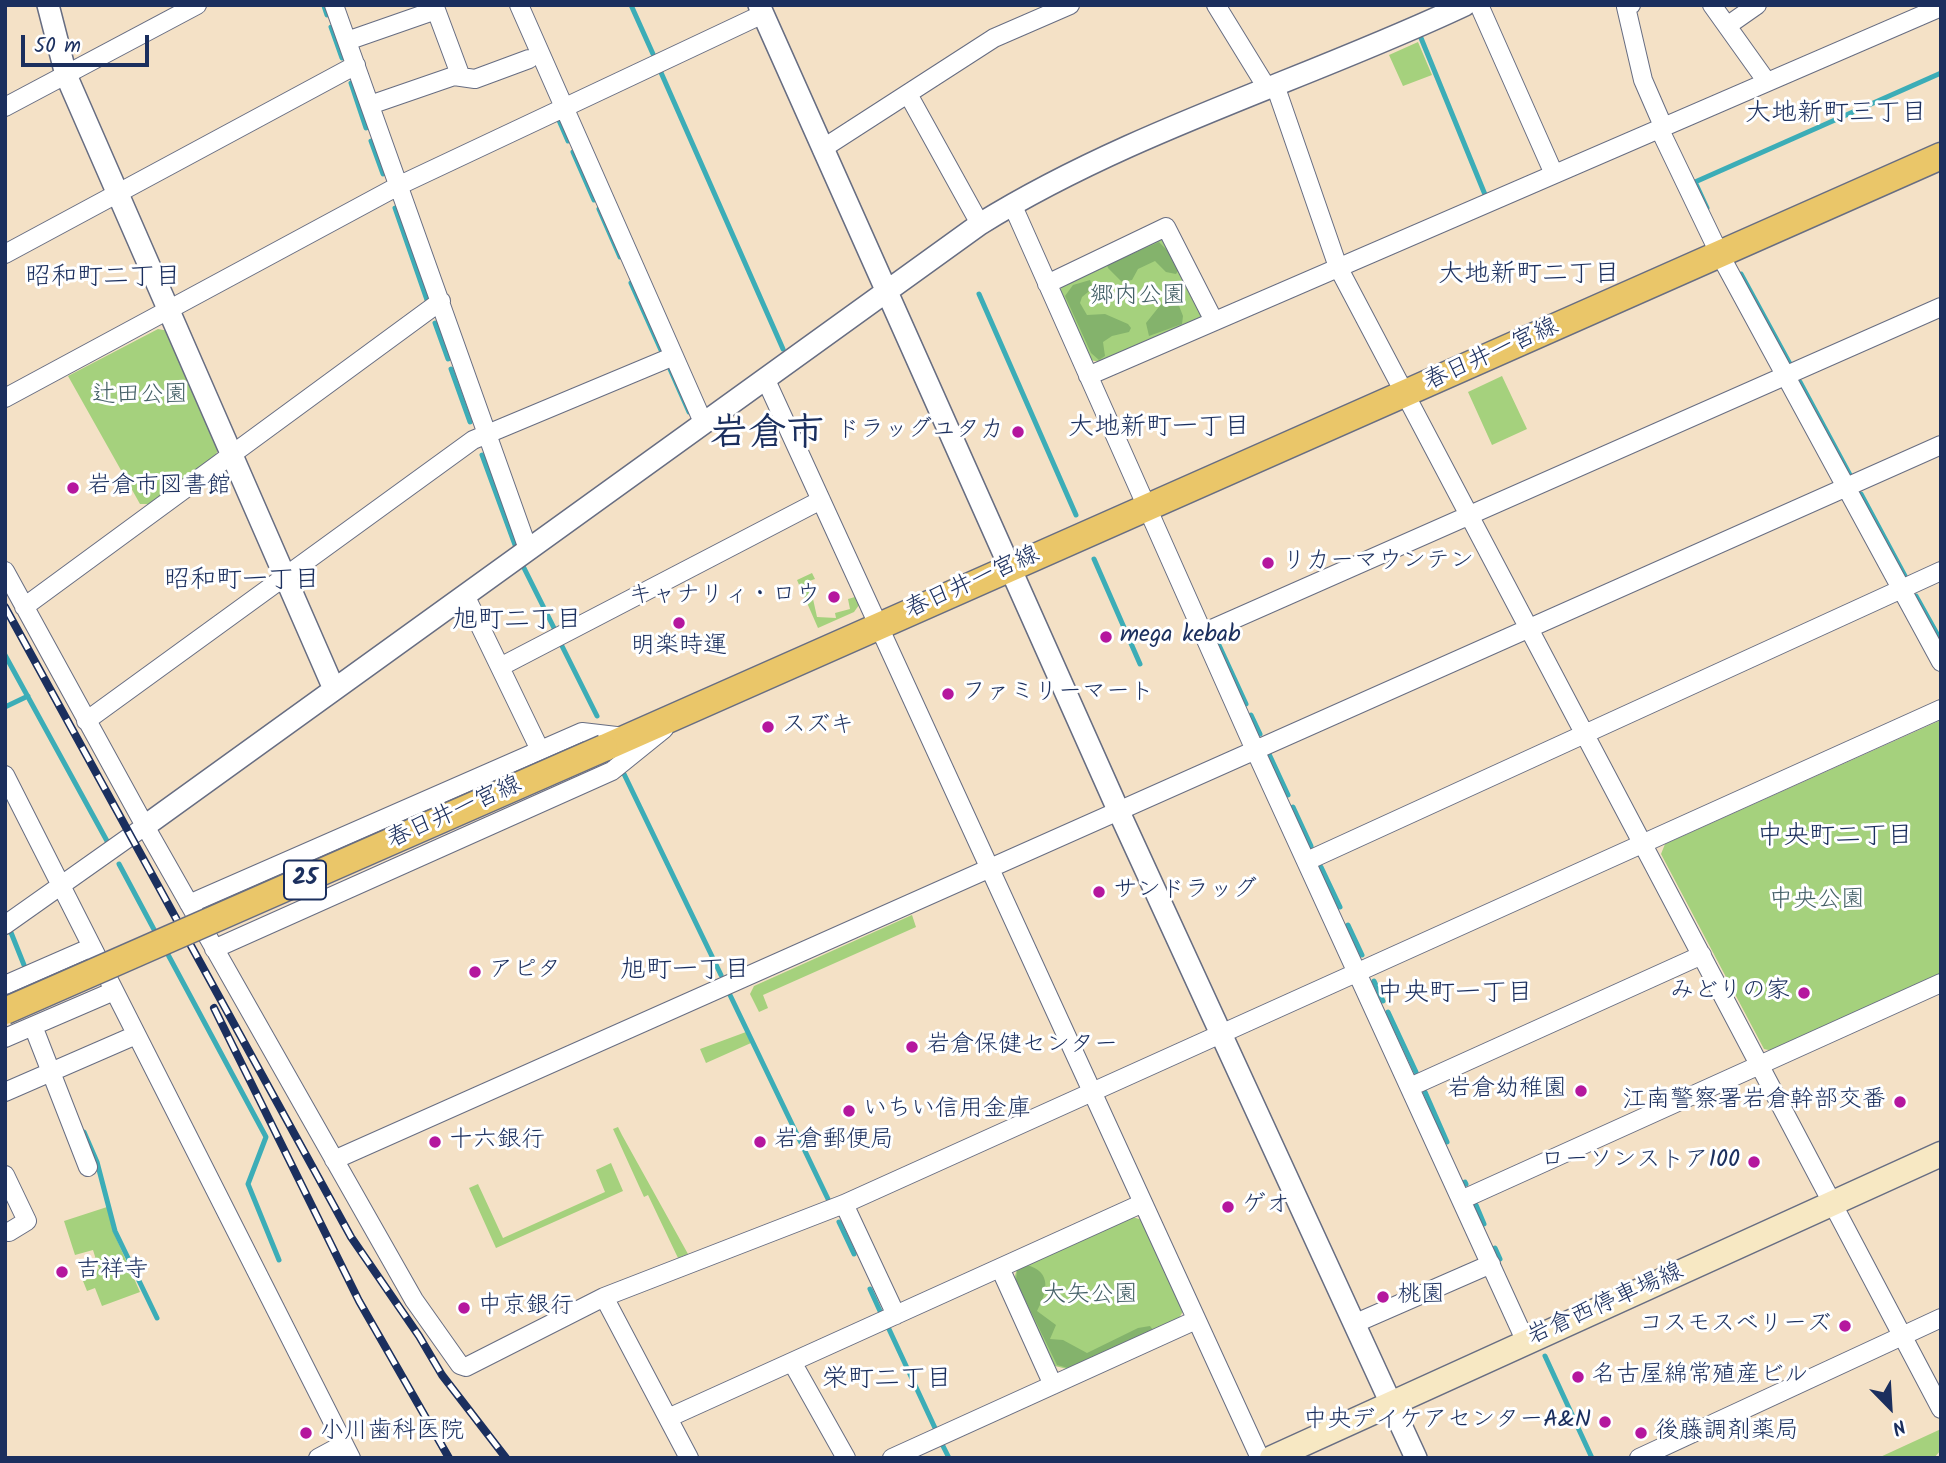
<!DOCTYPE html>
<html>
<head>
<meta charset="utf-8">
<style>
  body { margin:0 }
  #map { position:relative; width:1946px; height:1463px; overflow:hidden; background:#f4e1c6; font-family:Kalam,sans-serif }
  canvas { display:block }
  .frame { position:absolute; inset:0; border:7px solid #1b2f5e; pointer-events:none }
  .north { position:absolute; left:1855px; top:1372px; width:70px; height:70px; -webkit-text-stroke:5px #fff; paint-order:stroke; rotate:156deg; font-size:19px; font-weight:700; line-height:28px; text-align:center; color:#1b2f5e }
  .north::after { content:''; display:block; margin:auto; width:24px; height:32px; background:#1b2f5e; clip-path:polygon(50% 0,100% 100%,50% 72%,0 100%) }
  .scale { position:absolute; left:21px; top:35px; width:128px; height:32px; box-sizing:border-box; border:4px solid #1b2f5e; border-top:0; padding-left:9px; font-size:21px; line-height:24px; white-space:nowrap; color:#1b2f5e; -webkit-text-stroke:5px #fff; paint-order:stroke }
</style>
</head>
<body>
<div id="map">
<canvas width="1946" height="1463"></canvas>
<div class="frame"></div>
<div class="north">N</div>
<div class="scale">50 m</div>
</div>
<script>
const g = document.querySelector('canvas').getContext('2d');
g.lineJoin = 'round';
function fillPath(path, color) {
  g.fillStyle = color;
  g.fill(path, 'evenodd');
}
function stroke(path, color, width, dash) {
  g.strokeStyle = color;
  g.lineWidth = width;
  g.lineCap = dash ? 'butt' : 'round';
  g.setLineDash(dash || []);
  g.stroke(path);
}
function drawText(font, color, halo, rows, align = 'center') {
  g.font = font + ' Kalam,"Klee One",sans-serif';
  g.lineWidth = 6;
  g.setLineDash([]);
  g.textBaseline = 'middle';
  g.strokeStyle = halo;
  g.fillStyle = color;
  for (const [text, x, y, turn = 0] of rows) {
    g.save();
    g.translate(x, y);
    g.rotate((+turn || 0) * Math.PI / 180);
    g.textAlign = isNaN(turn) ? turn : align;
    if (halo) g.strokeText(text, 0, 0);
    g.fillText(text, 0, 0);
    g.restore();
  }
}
const green = new Path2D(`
  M 1418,42 L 1432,75 L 1403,86 L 1389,55 Z
  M 1157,238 L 1166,241 L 1203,314 L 1202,320 L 1100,362 L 1090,360 L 1060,294 L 1062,285 Z
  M 158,329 L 169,331 L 218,448 L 215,459 L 151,504 L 140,504 L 68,376 Z
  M 1502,376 L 1527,429 L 1492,445 L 1468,392 Z
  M 812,573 L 815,579 L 809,581 L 817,617 L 836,618 L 835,613 L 850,609 L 848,599 L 855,597 L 859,605 L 854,612 L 818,628 L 797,580 Z
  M 1941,720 L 1941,974 L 1773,1051 L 1764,1049 L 1661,854 L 1665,844 Z
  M 912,915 L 916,927 L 763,995 L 768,1008 L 759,1012 L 750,994 L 754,986 Z
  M 746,1032 L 751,1043 L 706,1063 L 700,1049 Z
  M 618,1127 L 622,1135 L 688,1254 L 678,1258 L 648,1195 L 644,1197 L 613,1129 Z
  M 611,1163 L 623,1191 L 496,1248 L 469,1188 L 478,1184 L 503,1238 L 605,1192 L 596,1170 Z
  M 107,1207 L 113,1231 L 140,1292 L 102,1306 L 95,1288 L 87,1291 L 81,1276 L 99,1269 L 93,1250 L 75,1255 L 64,1221 Z
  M 1132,1217 L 1143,1220 L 1185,1308 L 1179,1318 L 1067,1369 L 1055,1366 L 1014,1279 L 1017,1269 Z
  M 1941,1429 L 1941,1450 L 1934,1458 L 1878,1458 Z`);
const forest = new Path2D(`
  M 1159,242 L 1171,254 L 1178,271 L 1176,274 L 1166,272 L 1155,261 L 1138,269 L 1132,280 L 1122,282 L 1108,268 L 1107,265 Z
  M 1090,280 L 1093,288 L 1082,297 L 1080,303 L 1087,315 L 1105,314 L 1128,324 L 1131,328 L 1129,332 L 1112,336 L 1103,342 L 1105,356 L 1099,360 L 1091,353 L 1065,296 L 1073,285 Z
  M 1170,293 L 1174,293 L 1183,316 L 1182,324 L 1149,336 L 1146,323 Z
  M 1026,1265 C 1053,1271 1047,1293 1037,1311 L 1056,1325 L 1050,1339 L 1063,1340 L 1087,1353 L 1138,1328 L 1150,1326 L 1153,1330 L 1068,1368 L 1057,1365 L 1016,1281 L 1017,1270 Z`);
const stream = new Path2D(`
  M 631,5 L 653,54
  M 324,6 L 327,15
  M 331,27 L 342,58
  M 1421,38 L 1486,197
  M 659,68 L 783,349
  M 351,83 L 366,128
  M 558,118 L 568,141
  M 371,141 L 383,174
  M 573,152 L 594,200
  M 395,208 L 427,300
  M 1707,208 L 1695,182 L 1941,73
  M 599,209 L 620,257
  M 1741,274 L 1790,364
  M 631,283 L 661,350
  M 979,294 L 1076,515
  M 435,323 L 448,359
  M 451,369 L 470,422
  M 670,369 L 689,412
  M 1800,382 L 1850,475
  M 482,455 L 515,545
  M 1861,494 L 1905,576
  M 1094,559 L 1140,664
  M 523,566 L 555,630
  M 1916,596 L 1941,641
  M 1218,643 L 1246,704
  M 561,644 L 597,716
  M 5,655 L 107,841
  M 5,707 L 28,696
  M 1251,715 L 1260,734
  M 1269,754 L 1288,795
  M 624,774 L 721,975
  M 1293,807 L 1311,846
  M 119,864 L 158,937
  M 1321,867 L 1340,907
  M 1348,925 L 1362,955
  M 10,930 L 24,965
  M 165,949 L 266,1137 L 248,1184 L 279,1260
  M 1374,981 L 1383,1001
  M 730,995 L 828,1199
  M 1388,1012 L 1416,1072
  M 1425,1092 L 1447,1142
  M 84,1132 L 97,1162 L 115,1231 L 157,1318
  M 1465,1182 L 1466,1184
  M 1476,1205 L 1484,1224
  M 839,1222 L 854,1254
  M 1495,1248 L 1500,1259
  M 870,1289 L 880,1311
  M 888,1327 L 935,1428
  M 1545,1356 L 1592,1458
  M 942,1444 L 949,1458`);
const minor = new Path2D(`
  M 334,5 L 528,549
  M 519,5 L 703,422
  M 1216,5 L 1267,88
  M 1479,5 L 1554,174
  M 1631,5 L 1626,7 L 1643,80 L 1663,126
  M 1712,5 L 1767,82
  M 1727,26 L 1757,5
  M 347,41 L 436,10 L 461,77
  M 1275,85 L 1338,267 L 1941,1409
  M 908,94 L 980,224
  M 370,105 L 454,76 L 475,79 L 529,59
  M 5,107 L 197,5
  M 1659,128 L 1720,255 L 1941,662
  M 822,149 L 994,38 L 1070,5
  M 1012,204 L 1255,750 L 1526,1342
  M 5,254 L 356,65
  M 1047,284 L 1166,227 L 1214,321
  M 1088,376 L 1941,7
  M 765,378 L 1260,1458
  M 5,398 L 400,185 L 763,14
  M 5,571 L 145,826 L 414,1300 L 460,1365 L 466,1367 L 604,1297 L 844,1204 L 1941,709
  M 465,595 L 540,750
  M 24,607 L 441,301
  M 1205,632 L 1941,307
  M 500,667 L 821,500
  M 86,721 L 473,440 L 674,356
  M 5,775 L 351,1458
  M 1307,861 L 1941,571
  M 189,904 L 582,732 L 625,737
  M 5,925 L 145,826
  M 214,949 L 612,771 L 664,729
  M 5,985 L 92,947
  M 33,1026 L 88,1167
  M 5,1038 L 114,991
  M 1410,1087 L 1702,955
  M 5,1092 L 136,1035
  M 334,1160 L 1941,445
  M 5,1175 L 27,1221 L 9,1232
  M 1461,1200 L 1941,983
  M 844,1204 L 896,1315
  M 1000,1268 L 1053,1385
  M 604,1297 L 689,1458
  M 1356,1323 L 1491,1264
  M 792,1362 L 846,1458
  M 668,1418 L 1143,1203
  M 318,1458 L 344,1444
  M 892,1458 L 1196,1320
  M 1639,1458 L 1941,1318`);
const tertiary = new Path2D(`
  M 48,5 L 66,75 L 334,689
  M 759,5 L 1119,812 L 1416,1458
  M 145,826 L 980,224 C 1132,130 1304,81 1465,5`);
const secondary = new Path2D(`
  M 1272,1458 L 1941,1154`);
const primary = new Path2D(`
  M 604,748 L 1941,156`);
const rail = new Path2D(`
  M 5,607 L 351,1237 L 419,1336 L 442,1375 L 506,1458
  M 214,1008 L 359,1301 L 449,1458`);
const primaryBridge = new Path2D(`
  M 5,1011 L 604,748`);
const markers = [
  [1018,432,7,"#b5179e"],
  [73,488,7,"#b5179e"],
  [1268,563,7,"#b5179e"],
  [834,597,7,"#b5179e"],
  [679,623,7,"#b5179e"],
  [1106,637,7,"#b5179e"],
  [948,694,7,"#b5179e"],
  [768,727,7,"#b5179e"],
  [1099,892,7,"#b5179e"],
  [475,972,7,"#b5179e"],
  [1804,993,7,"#b5179e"],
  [912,1047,7,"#b5179e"],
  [1581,1091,7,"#b5179e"],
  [1900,1102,7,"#b5179e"],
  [849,1111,7,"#b5179e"],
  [435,1142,7,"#b5179e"],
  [760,1142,7,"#b5179e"],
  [1754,1162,7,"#b5179e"],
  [1228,1207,7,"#b5179e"],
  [62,1272,7,"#b5179e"],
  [1383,1297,7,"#b5179e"],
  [464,1308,7,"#b5179e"],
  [1845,1326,7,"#b5179e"],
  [1578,1377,7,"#b5179e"],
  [1605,1422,7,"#b5179e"],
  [306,1433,7,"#b5179e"],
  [1641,1433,7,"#b5179e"]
];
const shields = [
  [305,880,42]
];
const shieldNames = [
  ["25",305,880]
];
const parkNames = [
  ["郷内公園",1138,298],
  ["辻田公園",140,397],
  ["中央公園",1817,902],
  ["大矢公園",1090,1297]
];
const streetNames = [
  ["春日井一宮線",1492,356,-24],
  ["春日井一宮線",973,584,-24],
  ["春日井一宮線",455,814,-24],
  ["岩倉西停車場線",1606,1306,-24]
];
const poiNames = [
  ["ドラッグユタカ",1004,432,"right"],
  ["岩倉市図書館",87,488],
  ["リカーマウンテン",1282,563],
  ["キャナリィ・ロウ",820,597,"right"],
  ["mega kebab",1120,637],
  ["明楽時運",679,648,"center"],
  ["ファミリーマート",962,694],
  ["スズキ",782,727],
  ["サンドラッグ",1113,892],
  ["アピタ",489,972],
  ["みどりの家",1790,993,"right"],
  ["岩倉保健センター",926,1047],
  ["岩倉幼稚園",1567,1091,"right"],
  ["江南警察署岩倉幹部交番",1886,1102,"right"],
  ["いちい信用金庫",863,1111],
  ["十六銀行",449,1142],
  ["岩倉郵便局",774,1142],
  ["ローソンストア100",1740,1162,"right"],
  ["ゲオ",1242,1207],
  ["吉祥寺",76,1272],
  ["桃園",1397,1297],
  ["中京銀行",478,1308],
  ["コスモスベリーズ",1831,1326,"right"],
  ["名古屋綿常殖産ビル",1592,1377],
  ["中央デイケアセンターA&N",1591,1422,"right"],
  ["小川歯科医院",320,1433],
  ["後藤調剤薬局",1655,1433]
];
const neighbourhoodNames = [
  ["大地新町三丁目",1836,116],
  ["大地新町二丁目",1529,277],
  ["昭和町二丁目",103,280],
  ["大地新町一丁目",1159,430],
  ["昭和町一丁目",242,583],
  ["旭町二丁目",517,623],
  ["中央町二丁目",1835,839],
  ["旭町一丁目",685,973],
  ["中央町一丁目",1455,996],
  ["栄町二丁目",887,1382]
];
const townNames = [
  ["岩倉市",767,438]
];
fillPath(green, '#a5d17d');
fillPath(forest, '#84b36c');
stroke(stream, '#3cadb7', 5);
stroke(minor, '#676d82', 20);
stroke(tertiary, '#676d82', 24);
stroke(secondary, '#676d82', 27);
stroke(primary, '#676d82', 29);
stroke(minor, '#fff', 18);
stroke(tertiary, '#fff', 21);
stroke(secondary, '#f7e8c3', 24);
stroke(primary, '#eac669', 26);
stroke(rail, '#1b2f5e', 8);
stroke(rail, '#fff', 5, [16]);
stroke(primaryBridge, '#676d82', 29, []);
stroke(primaryBridge, '#eac669', 26);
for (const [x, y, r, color] of markers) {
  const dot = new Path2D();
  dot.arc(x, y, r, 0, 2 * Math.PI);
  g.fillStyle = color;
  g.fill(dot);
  stroke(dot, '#fff', 2.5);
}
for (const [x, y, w] of shields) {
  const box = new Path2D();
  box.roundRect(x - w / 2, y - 19.5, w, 39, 5);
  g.fillStyle = '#fff';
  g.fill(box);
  stroke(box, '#1b2f5e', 2);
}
drawText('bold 23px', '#1b2f5e', null, shieldNames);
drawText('24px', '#446067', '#fff', parkNames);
drawText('24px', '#1b2f5e', '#fff', streetNames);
drawText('24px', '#1b2f5e', '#fff', poiNames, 'left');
drawText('26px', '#1b2f5e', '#fff', neighbourhoodNames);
drawText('bold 38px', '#1b2f5e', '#fff', townNames);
</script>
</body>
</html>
